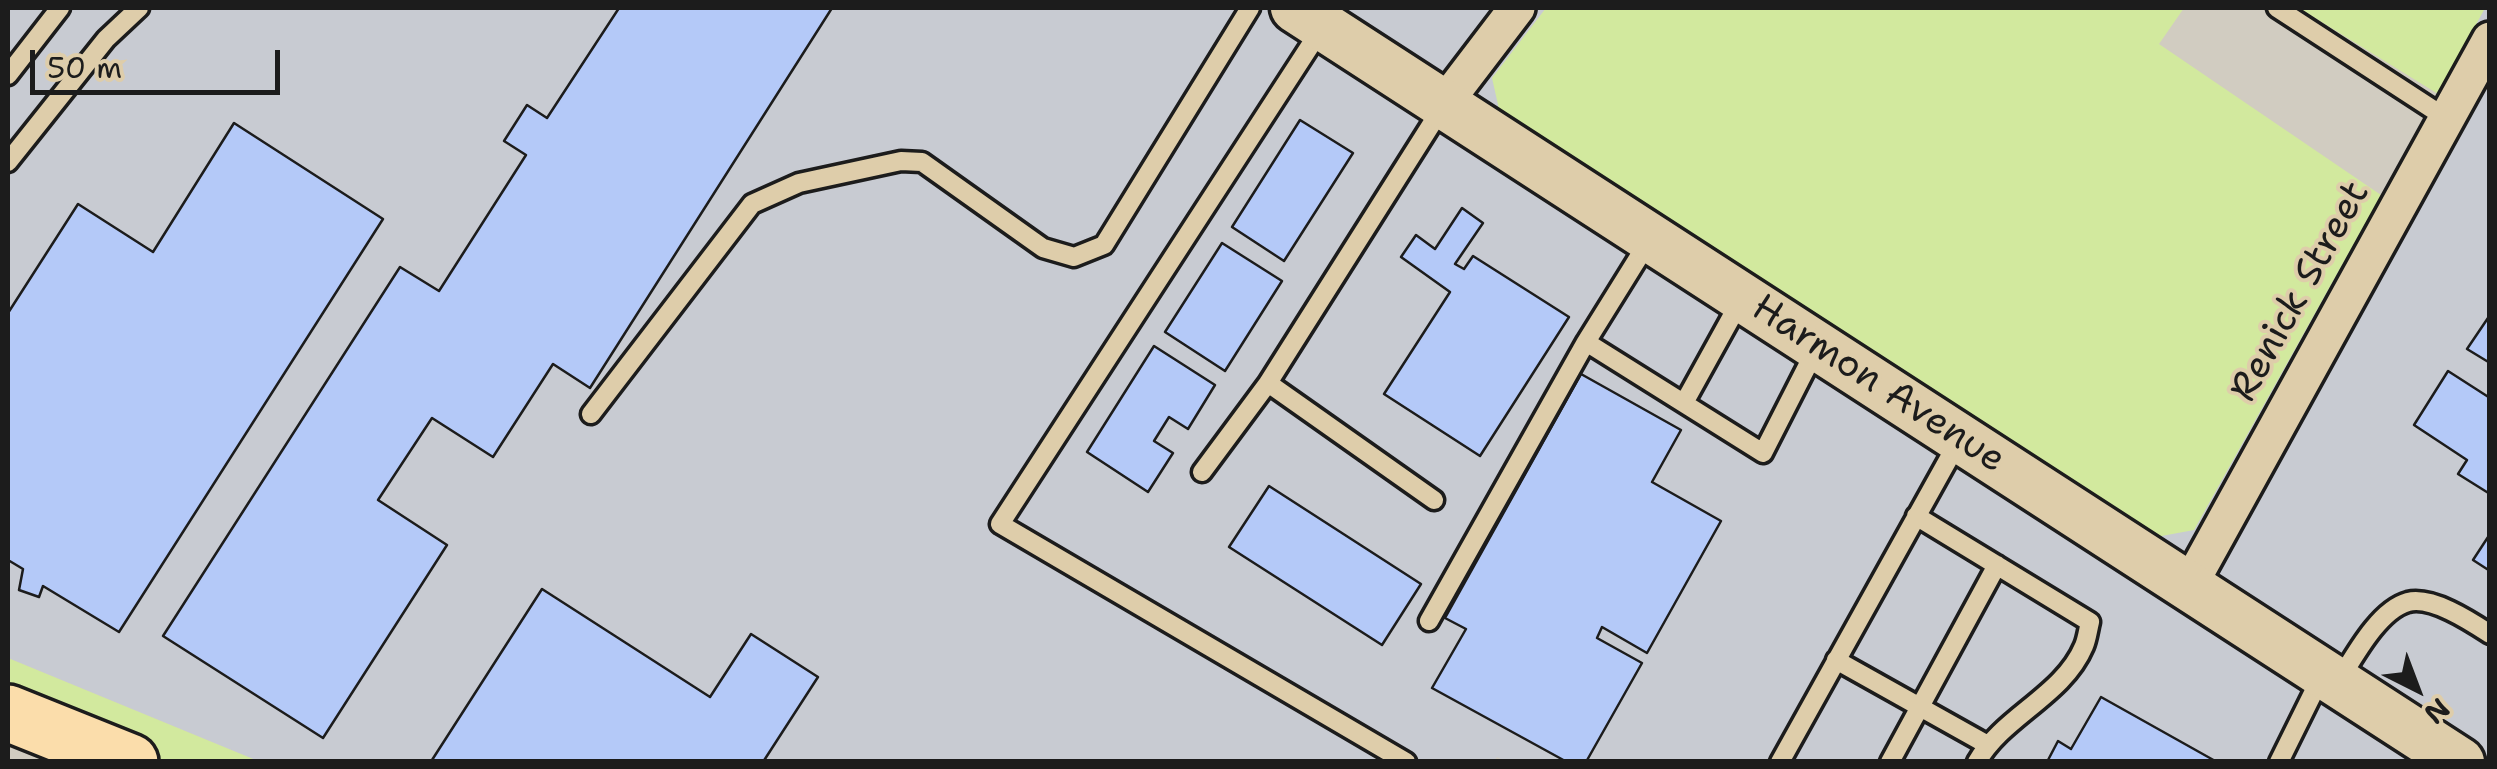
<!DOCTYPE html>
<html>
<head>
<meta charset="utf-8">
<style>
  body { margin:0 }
  #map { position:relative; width:2497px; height:769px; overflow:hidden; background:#d1ccc1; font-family:"Shantell Sans",sans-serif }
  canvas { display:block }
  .frame { position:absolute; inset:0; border:10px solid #1c1c1c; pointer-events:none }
  .north { position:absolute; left:2367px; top:639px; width:100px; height:100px; -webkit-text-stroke:8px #decdaa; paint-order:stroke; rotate:138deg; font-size:28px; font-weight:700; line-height:40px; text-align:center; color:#1c1c1c }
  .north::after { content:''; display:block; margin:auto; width:35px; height:45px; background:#1c1c1c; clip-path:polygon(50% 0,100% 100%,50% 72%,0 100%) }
  .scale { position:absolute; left:30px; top:50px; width:250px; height:45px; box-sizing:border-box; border:5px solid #1c1c1c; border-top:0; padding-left:12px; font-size:30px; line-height:35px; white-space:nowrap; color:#1c1c1c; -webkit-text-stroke:8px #decdaa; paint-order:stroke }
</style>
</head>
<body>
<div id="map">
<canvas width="2497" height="769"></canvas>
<div class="frame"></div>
<div class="north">N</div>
<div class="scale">50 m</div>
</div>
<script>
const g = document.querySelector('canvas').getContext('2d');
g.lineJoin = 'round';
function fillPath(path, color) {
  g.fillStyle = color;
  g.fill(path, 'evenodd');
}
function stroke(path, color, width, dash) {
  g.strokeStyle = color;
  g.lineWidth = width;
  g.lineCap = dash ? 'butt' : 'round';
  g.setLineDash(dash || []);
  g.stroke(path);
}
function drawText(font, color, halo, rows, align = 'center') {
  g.font = font + ' "Shantell Sans",sans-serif';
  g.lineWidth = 8;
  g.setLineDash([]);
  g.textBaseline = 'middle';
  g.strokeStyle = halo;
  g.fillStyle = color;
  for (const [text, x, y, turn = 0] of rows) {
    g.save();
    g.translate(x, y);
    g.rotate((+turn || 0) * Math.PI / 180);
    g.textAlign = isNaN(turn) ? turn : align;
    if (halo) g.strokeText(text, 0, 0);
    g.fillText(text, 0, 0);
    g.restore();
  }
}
const built = new Path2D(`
  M 8,8 L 1546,8 L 1492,78 L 2194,530 L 2485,8 L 2489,8 L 2489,761 L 1506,762 L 1497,757 L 1493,762 L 258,761 L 8,658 Z`);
const green = new Path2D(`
  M 1546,8 L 2184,8 L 2159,44 L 2381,195 L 2194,530 L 2140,540 L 1501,118 L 1492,78 Z
  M 2299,8 L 2485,8 L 2438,94 Z
  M 8,658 L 258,761 L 102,761 L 8,722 Z`);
const building = new Path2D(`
  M 619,8 L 832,8 L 590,388 L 553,364 L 493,457 L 432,418 L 378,500 L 447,545 L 323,738 L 163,636 L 400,267 L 439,291 L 526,155 L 504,141 L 527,105 L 547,118 Z
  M 1300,120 L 1353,153 L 1284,261 L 1232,227 Z
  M 234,123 L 383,219 L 119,632 L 43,586 L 39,597 L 19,590 L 23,569 L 8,560 L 8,313 L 78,204 L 153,252 Z
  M 1462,208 L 1483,223 L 1455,264 L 1464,269 L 1473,256 L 1569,317 L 1480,456 L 1384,394 L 1450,292 L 1401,257 L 1416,235 L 1435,249 Z
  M 1222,243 L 1282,281 L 1225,371 L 1165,332 Z
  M 2490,315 L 2490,363 L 2467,349 Z
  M 1154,346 L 1215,385 L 1188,429 L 1169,417 L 1154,441 L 1173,453 L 1148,492 L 1087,452 Z
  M 2448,371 L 2490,398 L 2490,494 L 2458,474 L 2467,460 L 2414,425 Z
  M 1581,374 L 1681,430 L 1652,482 L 1721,521 L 1647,653 L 1602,627 L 1597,638 L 1642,663 L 1586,762 L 1567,762 L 1432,688 L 1466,629 L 1445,618 Z
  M 1269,486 L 1421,584 L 1382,645 L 1229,547 Z
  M 2490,534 L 2490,571 L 2473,560 Z
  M 542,589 L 710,697 L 751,634 L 818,677 L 763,762 L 435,762 L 432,760 Z
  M 2101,697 L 2217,762 L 2047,762 L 2058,741 L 2071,749 Z`);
const lane = new Path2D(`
  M 2277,8 L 2446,118
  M 1323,26 L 1000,524 L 1406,762
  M 8,75 L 60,8
  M 8,162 L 106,39 L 139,8
  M 1586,342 L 1763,453 L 1816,349
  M 1268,383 L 1434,500
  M 1684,403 L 1742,298
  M 591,414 L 752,204 L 799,183 L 901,161 L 922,162 L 1043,248 L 1074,257 L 1104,245 L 1250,8
  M 1202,472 L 1268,383 L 1443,106
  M 1916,516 L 2090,622 C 2088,630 2087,639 2084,646 C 2063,696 2003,716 1977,762
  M 1429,621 L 1586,342 L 1650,239
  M 1836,660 L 1986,744
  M 2340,679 C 2355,655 2379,610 2408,602 C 2432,596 2470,621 2490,634
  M 1780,762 L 1958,442
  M 1890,762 L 1997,565
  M 2279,762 L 2321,677`);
const street = new Path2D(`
  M 1443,105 L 1517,8
  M 2189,586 L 2490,40`);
const secondary = new Path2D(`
  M 1295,8 L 2460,762`);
const highway = new Path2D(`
  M 8,713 L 130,762`);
const streetNames = [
  ["Renick Street",2301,292,-61],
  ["Harmon Avenue",1878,385,33]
];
fillPath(built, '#c8cbd2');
fillPath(green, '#d2e99e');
fillPath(building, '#b4c9f8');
stroke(building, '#1c1c1c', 2.5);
stroke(lane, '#1c1c1c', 25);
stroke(street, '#1c1c1c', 42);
stroke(secondary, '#1c1c1c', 55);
stroke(highway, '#1c1c1c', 62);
stroke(lane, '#decdaa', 18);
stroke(street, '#decdaa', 35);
stroke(secondary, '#decdaa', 48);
stroke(highway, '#fbddab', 55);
drawText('38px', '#1c1c1c', '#decdaa', streetNames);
</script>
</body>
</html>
